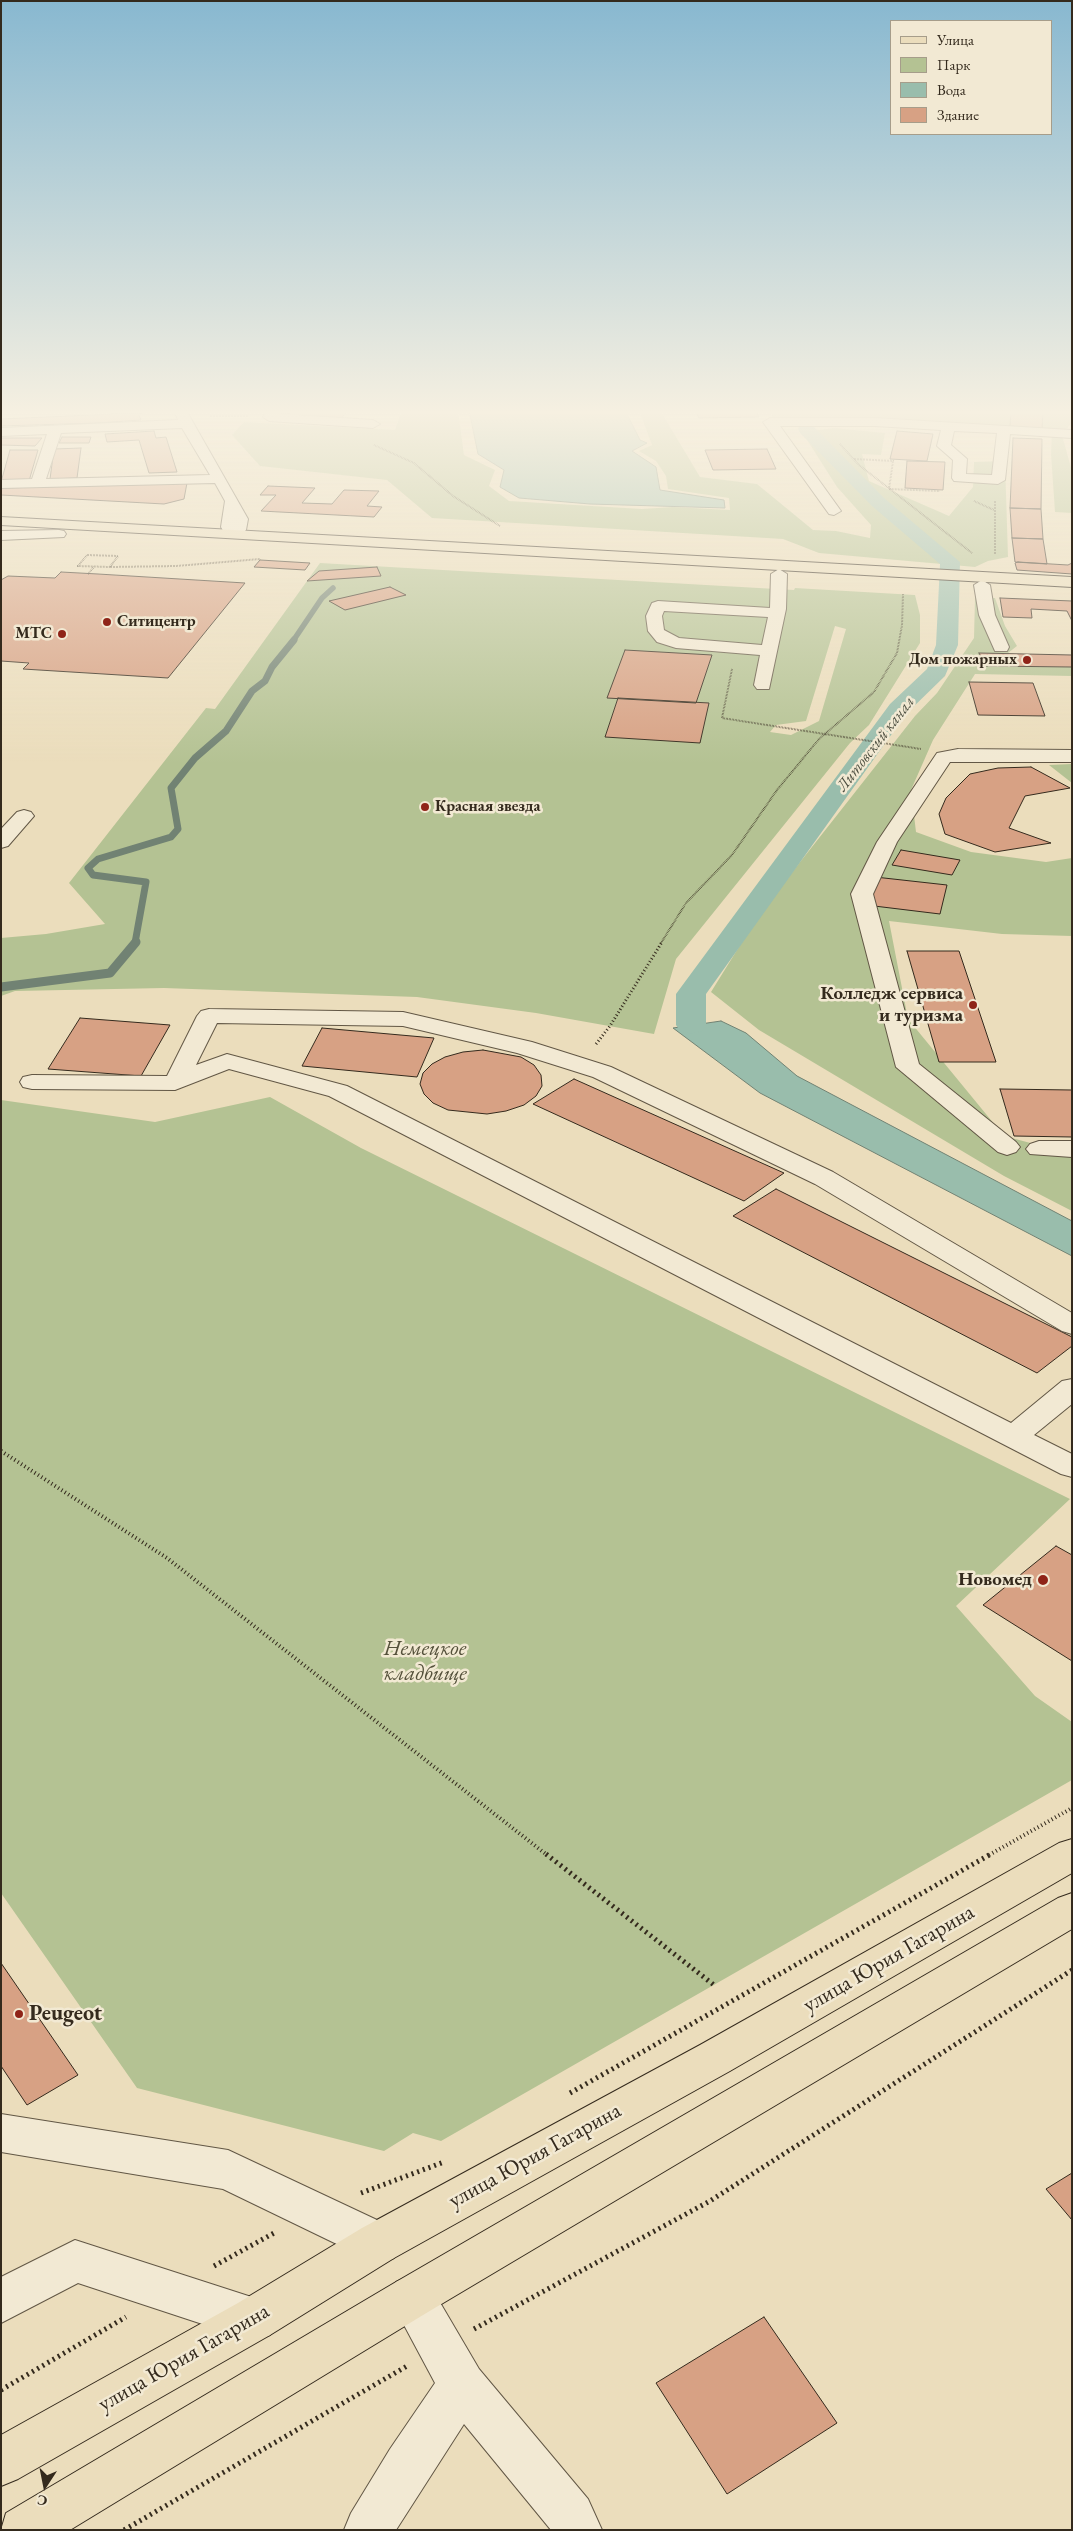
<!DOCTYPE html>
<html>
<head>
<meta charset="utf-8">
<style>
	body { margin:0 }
	#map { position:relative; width:1073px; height:2531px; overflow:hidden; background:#ebddbc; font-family:"EB Garamond",serif }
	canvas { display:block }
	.frame { position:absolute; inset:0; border:2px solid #342a1d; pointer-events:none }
	.legend { position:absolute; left:890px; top:20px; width:162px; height:115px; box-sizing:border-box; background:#f2e9d3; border:1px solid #a69d8a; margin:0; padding:6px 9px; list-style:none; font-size:15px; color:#342a1d }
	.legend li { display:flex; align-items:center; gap:10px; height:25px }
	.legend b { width:25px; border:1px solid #a69d8a }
	.north { position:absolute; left:20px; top:2461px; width:50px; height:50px; -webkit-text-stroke:4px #f2e9d3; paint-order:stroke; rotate:191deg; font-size:14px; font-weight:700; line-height:20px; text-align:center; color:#342a1d }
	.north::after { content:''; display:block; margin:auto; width:18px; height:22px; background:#342a1d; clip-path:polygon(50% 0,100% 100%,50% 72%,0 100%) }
</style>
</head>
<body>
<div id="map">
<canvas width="1073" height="2531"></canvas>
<div class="frame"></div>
<ul class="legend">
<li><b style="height:6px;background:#ebddbc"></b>Улица</li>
<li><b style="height:14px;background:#b4c293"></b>Парк</li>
<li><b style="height:14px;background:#99bdac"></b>Вода</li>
<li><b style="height:14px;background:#d7a184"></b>Здание</li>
</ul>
<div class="north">С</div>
</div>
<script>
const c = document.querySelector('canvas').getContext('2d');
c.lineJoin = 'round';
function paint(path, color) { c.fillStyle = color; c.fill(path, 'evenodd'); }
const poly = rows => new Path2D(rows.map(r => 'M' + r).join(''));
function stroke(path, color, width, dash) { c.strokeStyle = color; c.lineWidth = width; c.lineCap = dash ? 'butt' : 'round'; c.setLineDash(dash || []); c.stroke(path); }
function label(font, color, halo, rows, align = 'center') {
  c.font = font + ' "EB Garamond",serif'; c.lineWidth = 5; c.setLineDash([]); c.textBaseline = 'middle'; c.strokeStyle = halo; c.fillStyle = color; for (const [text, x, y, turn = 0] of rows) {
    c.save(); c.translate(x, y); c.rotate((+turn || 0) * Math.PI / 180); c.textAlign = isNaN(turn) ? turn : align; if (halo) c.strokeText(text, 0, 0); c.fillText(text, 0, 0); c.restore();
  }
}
paint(poly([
	[402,410,458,410,464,455,495,470,489,486,509,501,642,509,673,507,730,510,729,498,668,489,666,476,656,461,639,451,652,445,639,410,660,410,700,477,757,484,813,530,836,531,870,538,871,525,837,487,802,432,835,428,885,433,881,455,862,454,869,481,949,516,973,487,974,462,1005,461,1008,557,988,561,975,567,819,553,783,539,432,518,387,480,260,466,232,435,244,422,395,430],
	[768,410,1072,410,1072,422,1062,435,1072,471,1072,513,1055,512,1051,454,1052,430,774,418],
	[320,563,794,590,795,588,915,595,920,615,920,643,869,725,850,743,676,959,654,1034,536,1013,417,997,164,988,15,991,1,996,1,938,46,934,105,924,69,883,206,708,215,709],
	[835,626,846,629,819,721,791,735,770,732,776,725,806,721],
	[975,598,995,598,1005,626,1017,646,1008,653,979,653,986,666,1072,667,1072,676,975,674,933,740,911,790,916,832,971,852,1046,862,1072,858,1072,936,1002,934,889,921,908,1019,1004,1136,1072,1154,1072,1211,1004,1176,759,1030,711,992,760,913,915,716,937,693,974,638],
	[1072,764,1072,783,1049,765],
	[270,1097,361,1148,1070,1499,956,1606,1035,1696,1072,1722,1072,1780,441,2141,413,2133,384,2151,137,2088,1,1893,1,1100,155,1122]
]), '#b4c293');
const water = poly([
	[469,410,625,410,640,440,647,443,632,451,656,467,660,490,724,500,725,508,590,504,519,498,500,487,504,470,478,454,469,410],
	[721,1021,746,1033,797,1076,1072,1221,1072,1256,760,1093,673,1028,721,1021]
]);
paint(water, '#99bdac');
stroke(water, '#718273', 1);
stroke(poly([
	[293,641,322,598,333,588]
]), '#718273', 5.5);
stroke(poly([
	[135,943,146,882,93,875,88,868,98,859,171,837,178,829,171,788,195,758,226,731,252,691,265,681,272,667,294,640]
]), '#718273', 7);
stroke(poly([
	[1,987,110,973,136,942]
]), '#718273', 9);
paint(poly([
	[806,424,812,425,884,498,960,562,958,645,945,676,906,714,706,994,706,1025,702,1031,691,1034,680,1031,676,1025,676,994,890,704,927,669,936,645,940,564,872,506,800,433,798,429,800,425,806,424]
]), '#99bdac');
const building = poly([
	[129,410,150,410,151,412,130,414,129,410],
	[294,410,348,410,341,419,289,416,294,410],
	[695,410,755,410,759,417,699,418,695,410],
	[1011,410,1043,410,1042,429,1010,426,1011,410],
	[138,413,141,420,98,423,1,426,1,419,138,413],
	[154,431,156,438,166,437,177,472,149,473,139,440,107,442,105,434,154,431],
	[897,431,933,434,927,461,890,459,897,431],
	[62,437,91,437,89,443,59,443,62,437],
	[1,438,42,438,35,446,1,445,1,438],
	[1013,438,1042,439,1041,509,1010,508,1013,438],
	[81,448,77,478,50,479,54,449,81,448],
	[767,449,776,469,713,470,705,450,767,449],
	[10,450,38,450,29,481,1,482,10,450],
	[907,461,945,462,943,490,905,488,907,461],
	[187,483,184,499,164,504,1,495,1,488,187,483],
	[268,486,315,488,302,503,332,504,344,490,379,491,367,506,382,507,374,517,261,511,276,495,260,495,268,486],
	[1010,508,1041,509,1043,539,1012,538,1010,508],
	[1012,538,1043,539,1047,564,1015,562,1012,538],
	[260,560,310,563,305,570,254,567,260,560],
	[1018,562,1068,565,1072,563,1072,574,1017,570,1015,563,1018,562],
	[377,567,381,576,307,581,319,571,377,567],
	[61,572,98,574,245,583,168,678,23,669,29,663,1,661,1,580,8,576,55,578,61,572],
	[390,587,406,595,345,610,329,601,390,587],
	[1000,598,1072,601,1072,621,1067,611,1031,609,1032,618,1003,617,1000,598],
	[625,650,712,655,696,703,607,698,625,650],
	[979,653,1072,655,1072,667,986,666,979,653],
	[969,682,1033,683,1045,716,978,715,969,682],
	[618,698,709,703,700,743,605,737,618,698],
	[1031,767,1070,788,1025,796,1009,828,1051,843,995,852,945,834,939,814,946,798,970,774,998,768,1031,767],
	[901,850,960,860,952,875,892,865,901,850],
	[875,877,947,885,940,914,866,905,875,877],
	[907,951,959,951,996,1062,939,1062,907,951],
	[80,1018,170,1025,141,1076,48,1069,80,1018],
	[322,1028,434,1038,417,1077,302,1066,322,1028],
	[483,1050,521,1057,534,1065,541,1075,542,1086,536,1096,524,1105,506,1111,487,1114,448,1110,433,1103,424,1094,420,1084,423,1073,432,1064,445,1057,463,1052,483,1050],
	[574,1079,784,1173,744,1201,533,1104,574,1079],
	[1000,1089,1072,1090,1072,1137,1014,1136,1000,1089],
	[776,1189,1072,1337,1072,1346,1037,1373,733,1216,776,1189],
	[1056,1546,1072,1555,1072,1661,983,1605,1056,1546],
	[1,1963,78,2075,27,2105,1,2066,1,1963],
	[1072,2173,1072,2220,1046,2189,1072,2173],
	[764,2317,837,2423,727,2494,656,2383,764,2317]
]);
paint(building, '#d7a184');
stroke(building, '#342a1d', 1);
const minor = poly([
	[174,410,186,410,248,519,246,530,237,538,227,538,221,527,225,501,215,483,1,488,1,480,32,479,47,434,1,436,1,428,178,420,174,410],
	[182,428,210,475,46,479,61,433,182,428],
	[267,410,280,410,278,414,373,420,380,424,373,428,269,421,263,417,267,410],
	[770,418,875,418,1071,430,1072,438,1010,434,1005,480,998,484,954,481,952,478,953,460,937,446,941,430,875,426,780,426,841,511,834,515,829,514,763,422,770,418],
	[954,431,997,433,992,475,966,474,967,459,951,445,954,431],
	[59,530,64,531,66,534,64,537,1,540,1,531,59,530],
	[779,569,787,574,786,609,769,689,757,689,754,685,760,655,676,648,657,642,648,631,646,616,652,603,658,601,770,608,771,574,779,569],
	[664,611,768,617,762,645,679,638,664,630,662,616,664,611],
	[982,580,990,585,995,615,1009,647,1007,651,995,651,979,615,974,585,982,580],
	[958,749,1072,750,1072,762,950,762,897,842,873,894,919,1064,1016,1142,1020,1147,1016,1152,1007,1155,998,1152,896,1067,851,894,877,842,937,753,958,749],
	[24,810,31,812,34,816,8,846,1,848,1,829,17,812,24,810],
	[209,1009,403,1012,532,1042,611,1067,833,1172,1072,1313,1072,1334,1062,1331,815,1184,593,1077,517,1053,403,1026,217,1023,196,1065,227,1054,347,1086,1011,1423,1062,1381,1072,1379,1072,1404,1034,1435,1072,1454,1072,1477,1061,1474,329,1096,229,1069,175,1090,32,1089,23,1087,20,1082,23,1077,32,1075,167,1076,197,1016,201,1011,209,1009],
	[1039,1141,1072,1141,1072,1157,1030,1154,1026,1149,1030,1144,1039,1141],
	[1,2114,228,2150,394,2228,400,2243,394,2258,378,2264,223,2189,1,2152,1,2114],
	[75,2240,270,2303,277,2319,270,2335,254,2341,78,2283,1,2323,1,2277,75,2240],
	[412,2275,428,2282,479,2369,588,2499,602,2530,551,2530,464,2424,396,2530,344,2530,351,2513,390,2449,435,2383,389,2297,396,2282,412,2275]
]);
const major = poly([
	[1,517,1072,577,1072,587,1,525,1,517],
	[1072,1839,1072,1873,730,2071,394,2258,270,2335,18,2479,1,2486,1,2435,238,2303,362,2228,700,2045,1059,1843,1072,1839],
	[1072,1893,1072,1929,428,2312,70,2530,1,2530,6,2513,396,2282,1058,1898,1072,1893]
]);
stroke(minor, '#625745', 2);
stroke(major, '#342a1d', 2);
stroke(poly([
	[210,416,249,416],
	[840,444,859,465,972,553],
	[374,445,414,463,453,496,500,526],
	[854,459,893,461,889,489,940,491],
	[974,501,994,510],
	[995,501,995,555],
	[87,555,118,556,110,567,78,566,87,555],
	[110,567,176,566,260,559],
	[88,574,94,567],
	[732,669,722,718,921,749],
	[661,943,686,903,732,855,777,790,819,739,874,692,897,653,902,625,903,594]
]), '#342a1d', 2, [0.5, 1]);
stroke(poly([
	[596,1044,610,1026,662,942]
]), '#342a1d', 3, [1, 2.5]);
stroke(poly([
	[1,1451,167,1558,547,1855],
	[989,1855,1072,1808]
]), '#342a1d', 4, [1, 3]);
stroke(poly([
	[546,1854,714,1985],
	[570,2093,991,1854],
	[361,2193,444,2162],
	[214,2266,274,2233],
	[474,2329,710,2201,1072,1970],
	[1,2390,126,2317],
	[124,2530,407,2366]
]), '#342a1d', 5, [2, 4]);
paint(minor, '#f2e9d3');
paint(major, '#ebddbc');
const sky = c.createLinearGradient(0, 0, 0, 764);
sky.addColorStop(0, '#88b8d0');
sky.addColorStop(0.54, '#f6f0e1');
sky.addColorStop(1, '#f6f0e100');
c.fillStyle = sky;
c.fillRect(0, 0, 1073, 764);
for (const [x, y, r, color] of [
	[107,622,5,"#8f2418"],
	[62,634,5,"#8f2418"],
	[1027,660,5,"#8f2418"],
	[425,807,5,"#8f2418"],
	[973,1005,5,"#8f2418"],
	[1043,1580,6,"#8f2418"],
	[19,2014,5,"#8f2418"]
]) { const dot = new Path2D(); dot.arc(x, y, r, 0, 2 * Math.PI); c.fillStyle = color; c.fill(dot); stroke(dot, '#f2e9d3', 2); }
label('bold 16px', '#342a1d', '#f2e9d3', [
	["Ситицентр",117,622],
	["МТС",52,634,"right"],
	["Дом пожарных",1017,660,"right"],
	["Красная звезда",435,807]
], 'left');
label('italic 16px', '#4d4f41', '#f2e9d3', [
	["Литовский канал",876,744,-52]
]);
label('bold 19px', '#342a1d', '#f2e9d3', [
	["Колледж сервиса",963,994],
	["и туризма",963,1016],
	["Новомед",1032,1580]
], 'right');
label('italic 22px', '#54503a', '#f2e9d3', [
	["Немецкое",425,1649],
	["кладбище",425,1674]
]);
label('22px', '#342a1d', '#f2e9d3', [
	["улица Юрия Гагарина",889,1959,-30],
	["улица Юрия Гагарина",535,2156,-29],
	["улица Юрия Гагарина",184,2358,-30]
]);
label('bold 22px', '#342a1d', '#f2e9d3', [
	["Peugeot",29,2014]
], 'left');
</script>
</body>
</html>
